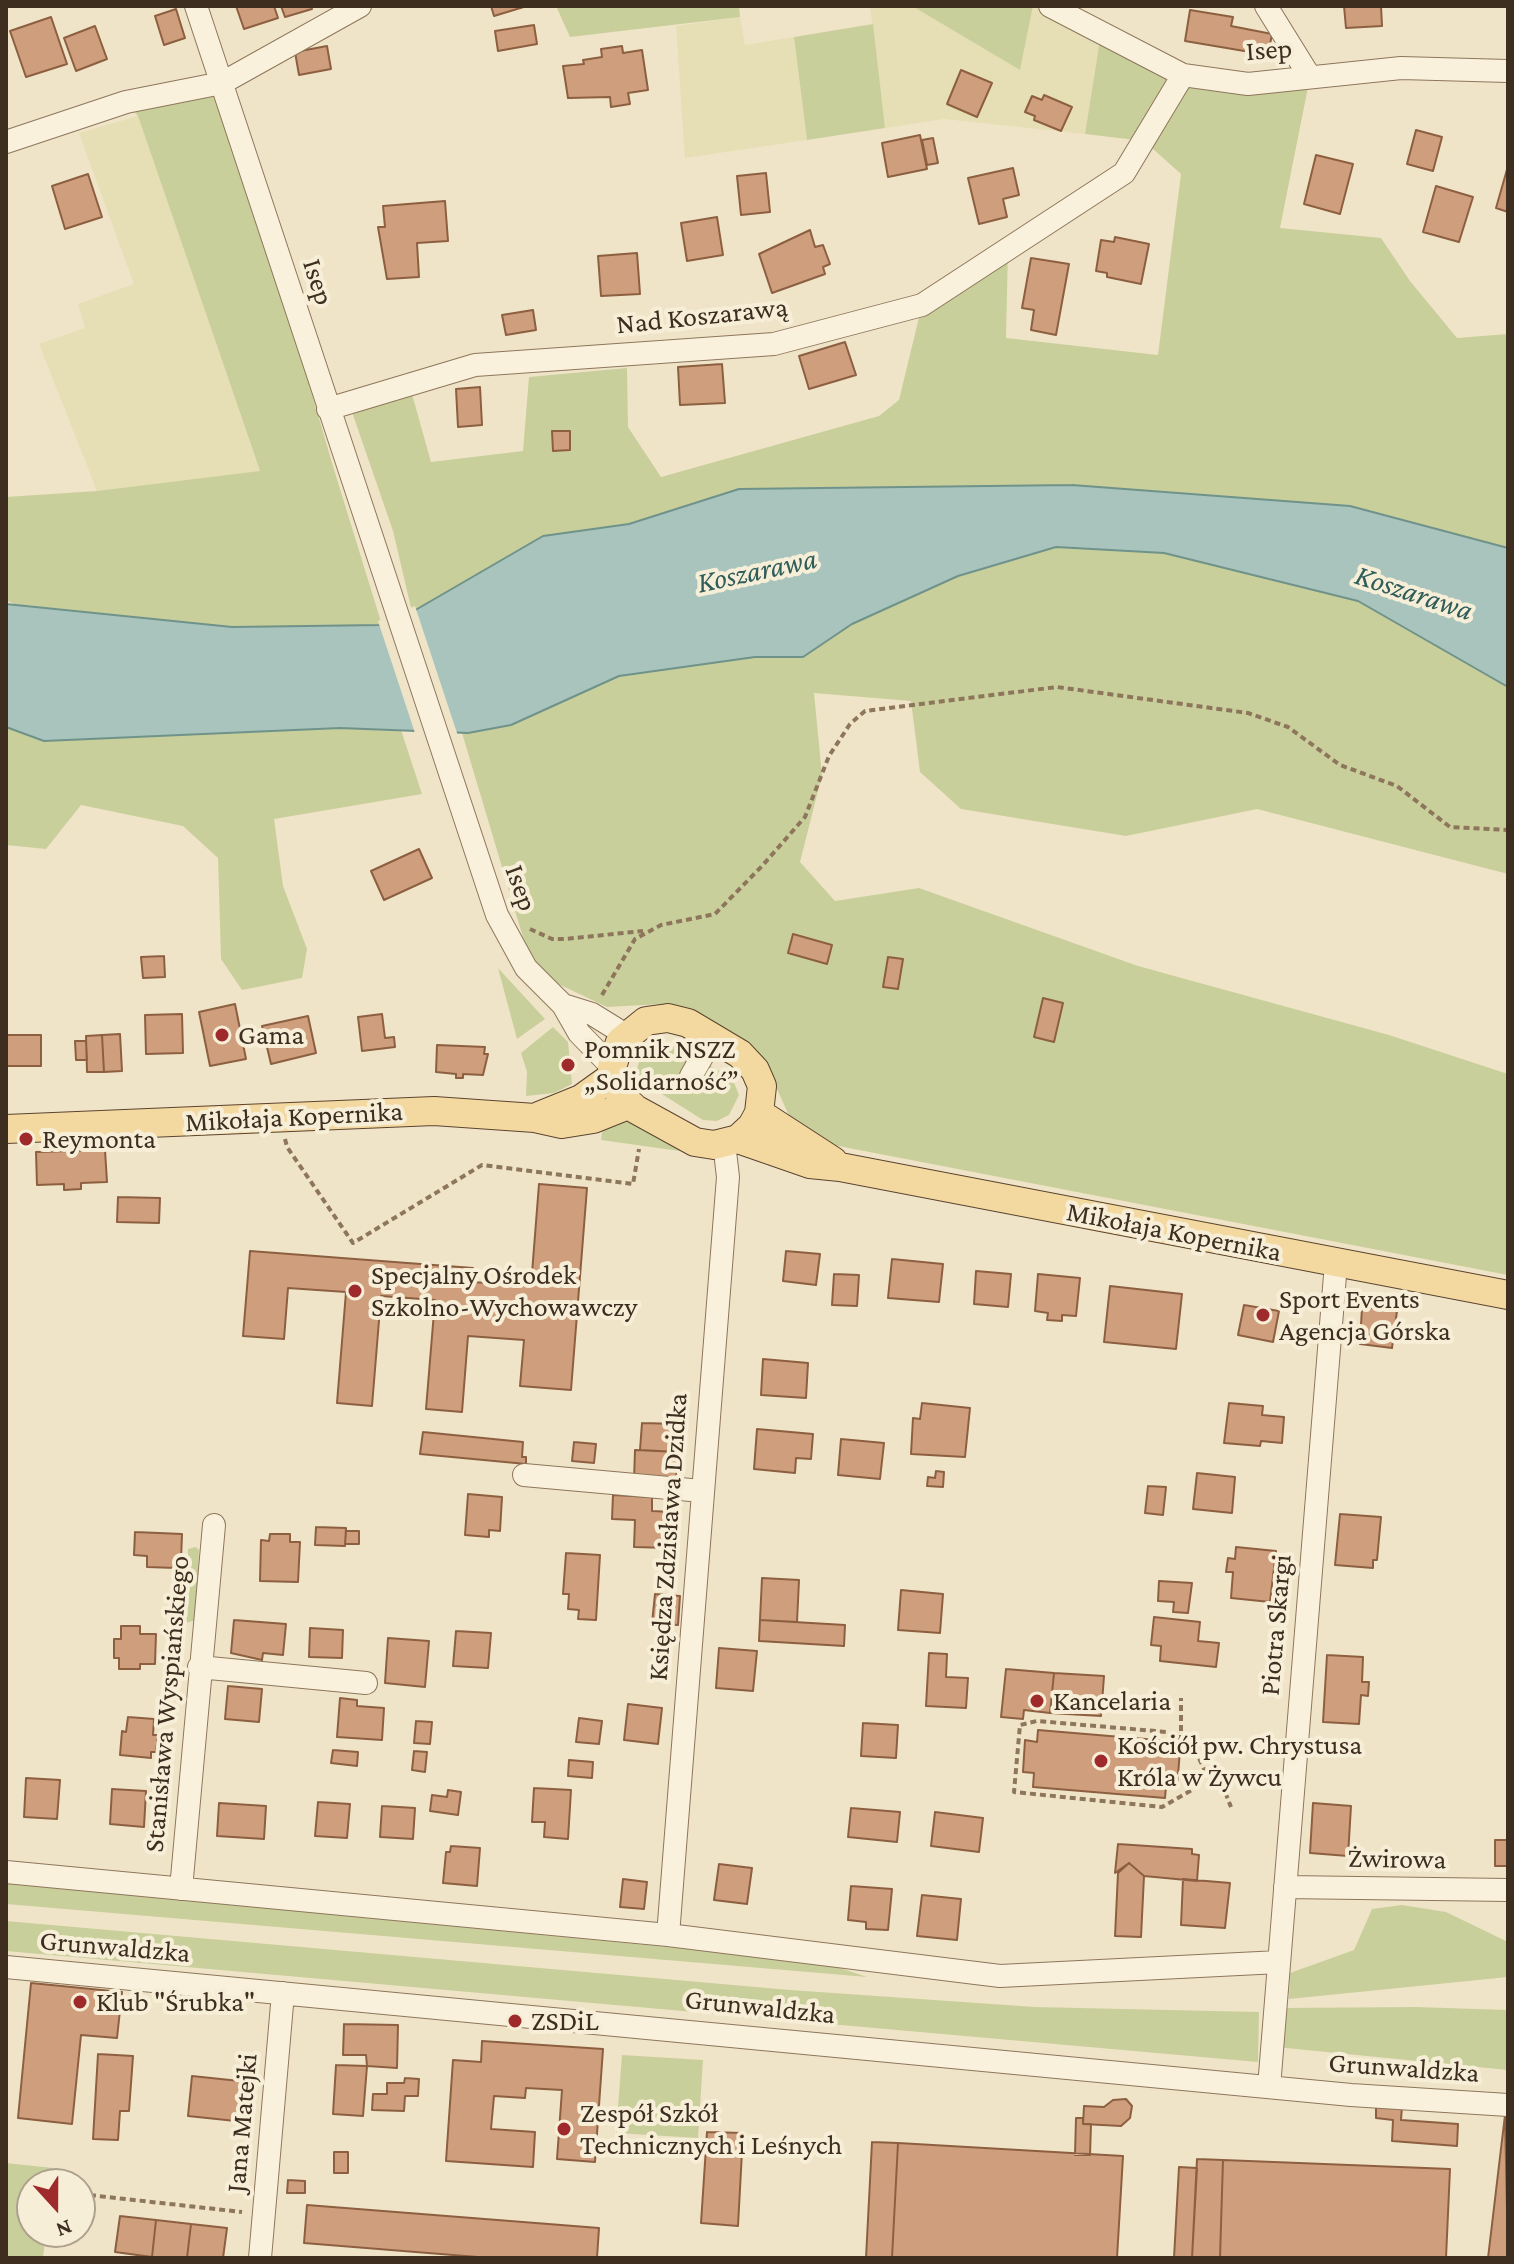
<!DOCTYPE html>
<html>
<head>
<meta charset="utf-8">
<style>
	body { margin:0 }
	#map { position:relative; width:1514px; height:2264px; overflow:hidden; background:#f0e4c8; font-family:"Crimson Pro",serif }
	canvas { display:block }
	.frame { position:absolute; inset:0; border:8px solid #3d2e20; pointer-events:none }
	.north { position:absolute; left:16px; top:2168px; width:80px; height:80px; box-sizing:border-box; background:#f7eed8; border:2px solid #ada18e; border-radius:50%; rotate:159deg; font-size:22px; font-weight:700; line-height:32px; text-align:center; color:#3d2e20 }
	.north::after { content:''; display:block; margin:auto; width:28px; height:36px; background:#9e2a2b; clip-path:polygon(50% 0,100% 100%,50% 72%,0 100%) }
</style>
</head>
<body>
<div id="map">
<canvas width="1514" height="2264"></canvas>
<div class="frame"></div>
<div class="north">N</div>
</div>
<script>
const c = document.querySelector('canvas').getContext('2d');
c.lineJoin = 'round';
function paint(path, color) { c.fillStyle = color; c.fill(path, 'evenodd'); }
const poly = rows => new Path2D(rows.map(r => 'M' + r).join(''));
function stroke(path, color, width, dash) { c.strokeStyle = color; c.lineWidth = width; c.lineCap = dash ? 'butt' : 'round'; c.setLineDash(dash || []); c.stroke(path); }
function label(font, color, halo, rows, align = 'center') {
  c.font = font + ' "Crimson Pro",serif'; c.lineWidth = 8; c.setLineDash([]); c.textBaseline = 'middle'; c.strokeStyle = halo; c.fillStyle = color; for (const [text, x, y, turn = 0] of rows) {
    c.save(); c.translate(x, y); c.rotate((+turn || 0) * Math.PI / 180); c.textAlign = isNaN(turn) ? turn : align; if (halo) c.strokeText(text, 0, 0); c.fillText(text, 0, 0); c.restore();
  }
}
paint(poly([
	[870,6,912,6,1020,70,1033,6,1050,6,1101,33,1085,134,944,119,885,128],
	[740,17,745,45,794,37,807,140,685,158,676,26],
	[138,116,260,472,97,491,39,344,85,328,78,304,134,284,79,133]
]), '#e6deb5');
paint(poly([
	[556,6,739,6,740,17,570,37],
	[912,6,1033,6,1020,70],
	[873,24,885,128,807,140,794,37],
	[1101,33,1183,75,1310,77,1280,228,1381,238,1410,281,1457,338,1508,334,1508,548,1350,506,1072,485,739,489,629,524,543,536,412,612,393,531,352,412,412,394,431,462,523,451,529,377,627,368,628,427,661,477,879,416,899,400,922,305,1008,249,1006,338,1158,355,1181,174,1144,141,1085,134],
	[222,83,332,463,382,625,232,627,14,604,6,600,6,497,97,491,260,471,138,116,126,102],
	[1056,547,1164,553,1358,601,1508,687,1508,874,1257,809,1126,836,961,809,920,772,911,701,814,693,822,775,800,862,835,901,919,888,1138,966,1389,1035,1508,1074,1508,1275,833,1145,790,1118,764,1060,691,1014,663,1004,607,1007,552,981,535,963,525,944,462,733,511,725,619,676,755,657,803,657,852,624,958,576],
	[6,727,44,741,340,728,401,730,422,794,274,819,283,886,307,949,302,978,242,990,221,959,218,858,183,826,81,805,46,849,6,845],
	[498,968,545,1019,517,1039],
	[553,1027,568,1042,572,1084,554,1093,526,1096,527,1072,521,1053],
	[668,1042,732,1078,739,1095,729,1115,717,1121,703,1120,641,1081,637,1069,642,1052,653,1043],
	[624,1120,632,1121,694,1153,601,1140,603,1123],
	[196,1547,199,1550,196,1620,186,1623,188,1549],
	[6,1883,822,1962,867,1977,6,1904],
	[1402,1905,1446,1912,1508,1942,1508,1977,1289,1999,1290,1973,1354,1950,1372,1909],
	[6,1921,790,1990,1035,2007,1259,2012,1258,2062,6,1951],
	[1416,2007,1508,2010,1508,2070,1276,2047,1279,2008],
	[622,2055,703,2060,698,2138,616,2133],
	[6,2163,53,2168,51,2184,32,2184,32,2232,46,2232,43,2258,6,2258]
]), '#c9cf9b');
const water = poly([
	[1072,485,1350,506,1508,548,1508,687,1358,601,1164,553,1056,547,958,576,852,624,803,657,755,657,619,676,511,725,468,733,340,728,44,741,6,727,6,604,232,627,381,625,412,612,543,536,629,524,739,489,1072,485]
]);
paint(water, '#a9c4bc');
stroke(water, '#6f938a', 2);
paint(poly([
	[415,606,458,736,415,733,378,621]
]), '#f0e4c8');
const building = poly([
	[236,6,274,6,278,18,244,29,236,6],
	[281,6,311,6,312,9,285,17,281,6],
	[491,6,527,6,494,16,491,6],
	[1344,6,1381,6,1382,26,1346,28,1344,6],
	[176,9,185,38,164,45,155,16,176,9],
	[1190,10,1233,17,1231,26,1272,34,1268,55,1185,41,1190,10],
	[51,17,67,64,26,77,10,31,51,17],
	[534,25,537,44,498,51,495,31,534,25],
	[95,26,107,59,76,71,64,38,95,26],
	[327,46,331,69,299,75,295,52,327,46],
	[622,46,623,53,642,50,648,90,628,93,630,104,611,107,610,97,568,98,563,66,584,64,583,60,602,57,601,49,622,46],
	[961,70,992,83,977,117,947,104,961,70],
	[1044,95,1072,107,1061,131,1034,120,1035,116,1025,112,1032,96,1042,100,1044,95],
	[1416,130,1442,137,1433,171,1407,164,1416,130],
	[920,135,927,169,888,177,882,143,920,135],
	[933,138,938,163,927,165,922,140,933,138],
	[1316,155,1353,164,1340,214,1304,204,1316,155],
	[1508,166,1508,212,1496,208,1508,166],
	[1013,168,1019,195,1003,199,1007,217,979,224,968,178,1013,168],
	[766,173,770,212,741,215,737,176,766,173],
	[88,174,102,217,65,229,52,186,88,174],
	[1436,186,1473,197,1459,242,1423,232,1436,186],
	[445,201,448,241,417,243,419,277,387,279,378,227,385,227,383,206,445,201],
	[717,217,723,255,687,261,681,223,717,217],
	[810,230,815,247,823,245,830,264,823,267,825,274,772,293,759,254,810,230],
	[1115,237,1149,244,1141,284,1107,277,1107,273,1096,271,1101,240,1114,242,1115,237],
	[637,253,640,294,601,296,598,256,637,253],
	[1031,258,1069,264,1056,335,1031,330,1034,310,1022,308,1031,258],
	[533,310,536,330,506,335,502,315,533,310],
	[845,342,856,375,809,389,799,356,845,342],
	[722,364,725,403,680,405,678,367,722,364],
	[480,387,482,425,458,427,456,389,480,387],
	[552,431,570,431,570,450,553,451,552,431],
	[419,849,432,878,384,900,371,871,419,849],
	[793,934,832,945,827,964,788,953,793,934],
	[164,956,165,977,143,978,141,957,164,956],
	[888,957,903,959,898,989,883,987,888,957],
	[1043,998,1063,1003,1054,1042,1034,1037,1043,998],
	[235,1004,246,1059,210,1066,199,1012,235,1004],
	[182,1014,183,1053,146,1054,145,1015,182,1014],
	[382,1014,385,1038,394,1037,395,1047,362,1051,358,1017,382,1014],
	[308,1016,316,1053,271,1064,262,1026,308,1016],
	[120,1034,122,1071,104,1072,102,1035,120,1034],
	[6,1035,41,1035,41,1066,6,1066,6,1035],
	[102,1035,104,1072,87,1072,86,1036,102,1035],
	[75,1041,86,1041,87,1060,76,1060,75,1041],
	[437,1045,485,1047,484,1054,488,1054,483,1075,463,1074,463,1078,456,1078,456,1074,436,1072,437,1045],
	[105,1150,107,1182,81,1183,81,1189,64,1190,64,1184,37,1185,36,1152,105,1150],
	[539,1184,587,1188,571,1390,520,1386,524,1340,468,1336,462,1412,426,1409,435,1300,381,1296,372,1406,337,1403,346,1292,288,1288,284,1339,243,1336,250,1251,473,1268,472,1282,531,1286,539,1184],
	[118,1197,160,1198,159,1223,117,1222,118,1197],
	[786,1251,820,1254,816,1285,783,1281,786,1251],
	[892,1259,943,1264,939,1302,888,1298,892,1259],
	[976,1271,1011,1274,1008,1307,974,1304,976,1271],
	[834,1274,859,1275,857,1306,832,1305,834,1274],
	[1038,1274,1080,1278,1076,1316,1062,1315,1062,1321,1047,1320,1048,1313,1035,1311,1038,1274],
	[1110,1286,1182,1294,1176,1349,1104,1342,1110,1286],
	[1244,1305,1279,1311,1273,1342,1238,1335,1244,1305],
	[1362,1307,1397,1311,1392,1348,1360,1344,1362,1307],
	[763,1359,808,1363,806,1398,761,1395,763,1359],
	[922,1403,970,1408,965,1457,911,1454,913,1418,920,1419,922,1403],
	[1229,1403,1263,1406,1262,1415,1284,1417,1282,1443,1261,1441,1260,1446,1224,1443,1229,1403],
	[642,1423,679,1424,678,1452,640,1450,642,1423],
	[757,1429,813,1434,811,1459,796,1458,795,1473,754,1469,757,1429],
	[423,1432,523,1442,522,1457,526,1457,526,1464,420,1454,423,1432],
	[841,1439,884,1443,880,1479,838,1475,841,1439],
	[574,1442,596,1444,594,1463,572,1461,574,1442],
	[635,1450,678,1452,676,1481,634,1480,635,1450],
	[936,1471,944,1472,943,1487,927,1486,928,1477,935,1478,936,1471],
	[1197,1473,1235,1477,1232,1513,1193,1509,1197,1473],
	[1148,1486,1166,1487,1163,1515,1145,1513,1148,1486],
	[468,1494,502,1497,500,1531,489,1530,489,1537,465,1535,468,1494],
	[613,1495,652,1497,652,1511,672,1512,669,1548,634,1547,635,1520,612,1519,613,1495],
	[1340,1514,1381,1517,1377,1560,1373,1560,1373,1568,1335,1565,1340,1514],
	[316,1527,346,1528,345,1546,315,1545,316,1527],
	[346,1531,359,1531,359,1544,345,1544,346,1531],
	[135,1532,182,1534,181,1560,176,1560,176,1568,147,1567,147,1556,134,1555,135,1532],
	[270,1534,290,1534,290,1542,300,1542,298,1582,260,1581,261,1540,269,1541,270,1534],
	[1236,1547,1276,1551,1270,1602,1231,1598,1233,1572,1226,1572,1228,1558,1235,1559,1236,1547],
	[566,1553,600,1555,596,1620,578,1619,579,1610,568,1609,569,1594,563,1594,566,1553],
	[762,1578,799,1580,797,1622,760,1620,762,1578],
	[1159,1581,1192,1583,1188,1613,1173,1612,1174,1602,1158,1601,1159,1581],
	[901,1590,943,1594,940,1633,898,1630,901,1590],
	[655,1594,680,1596,678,1625,652,1623,655,1594],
	[1154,1617,1200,1622,1198,1641,1219,1643,1216,1667,1160,1661,1161,1646,1151,1645,1154,1617],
	[234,1620,286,1624,283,1655,263,1653,262,1660,231,1653,234,1620],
	[760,1620,845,1625,844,1646,759,1641,760,1620],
	[121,1626,140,1626,140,1634,156,1634,155,1664,140,1664,140,1669,119,1669,119,1658,114,1658,114,1639,121,1639,121,1626],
	[310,1628,343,1630,342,1658,309,1657,310,1628],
	[456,1631,491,1633,488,1668,453,1666,456,1631],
	[388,1638,429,1641,425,1687,385,1683,388,1638],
	[719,1648,757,1651,753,1691,716,1688,719,1648],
	[929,1653,947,1654,946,1677,968,1678,966,1708,926,1706,929,1653],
	[1327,1655,1363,1657,1362,1682,1369,1682,1368,1696,1361,1695,1359,1724,1323,1722,1327,1655],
	[1006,1669,1054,1673,1050,1713,1024,1710,1023,1719,1001,1717,1006,1669],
	[1054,1673,1104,1676,1101,1716,1050,1713,1054,1673],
	[228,1686,262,1689,259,1722,225,1719,228,1686],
	[340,1698,357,1700,357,1706,384,1708,382,1740,337,1737,340,1698],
	[628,1704,662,1708,658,1744,624,1740,628,1704],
	[128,1717,154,1719,153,1735,158,1735,156,1752,151,1752,151,1758,120,1755,122,1731,126,1732,128,1717],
	[579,1718,602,1721,599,1744,576,1742,579,1718],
	[416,1721,432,1722,430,1744,414,1743,416,1721],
	[863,1723,898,1725,896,1758,861,1756,863,1723],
	[1038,1730,1169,1741,1168,1749,1180,1750,1177,1788,1166,1787,1165,1798,1033,1787,1034,1773,1023,1772,1025,1740,1037,1742,1038,1730],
	[333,1750,358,1752,357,1766,331,1763,333,1750],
	[414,1751,427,1752,425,1772,412,1770,414,1751],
	[569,1760,593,1762,592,1778,568,1776,569,1760],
	[26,1778,60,1780,57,1819,24,1817,26,1778],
	[534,1788,571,1790,568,1839,544,1837,545,1822,532,1822,534,1788],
	[112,1789,146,1791,144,1827,110,1824,112,1789],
	[448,1790,461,1792,458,1815,430,1811,432,1795,447,1797,448,1790],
	[318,1802,350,1804,347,1838,315,1836,318,1802],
	[219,1803,266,1806,264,1839,217,1836,219,1803],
	[1313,1803,1351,1806,1348,1856,1310,1853,1313,1803],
	[382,1806,415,1808,413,1839,380,1837,382,1806],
	[851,1808,900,1812,897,1842,848,1837,851,1808],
	[935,1812,983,1818,979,1852,931,1846,935,1812],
	[1495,1840,1508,1840,1508,1866,1495,1866,1495,1840],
	[1118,1844,1192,1849,1192,1854,1199,1855,1197,1881,1144,1876,1129,1863,1115,1873,1118,1844],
	[451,1846,480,1848,477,1886,443,1883,446,1852,450,1852,451,1846],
	[1129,1863,1144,1876,1141,1937,1115,1936,1118,1873,1129,1863],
	[719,1864,752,1868,747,1904,714,1900,719,1864],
	[623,1879,647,1882,644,1909,620,1907,623,1879],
	[1183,1879,1230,1883,1225,1928,1181,1925,1183,1879],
	[851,1886,892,1889,888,1930,866,1929,866,1922,848,1920,851,1886],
	[922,1895,961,1899,957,1940,917,1936,922,1895],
	[31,1983,122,1992,117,2038,81,2035,72,2124,18,2118,31,1983],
	[344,2024,398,2025,397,2068,367,2066,366,2055,343,2055,344,2024],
	[482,2041,603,2049,595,2162,557,2159,562,2090,526,2088,525,2098,494,2096,491,2129,535,2132,533,2167,446,2161,453,2060,481,2062,482,2041],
	[98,2054,133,2056,129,2111,120,2111,118,2140,93,2139,98,2054],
	[336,2065,367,2066,363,2116,333,2114,336,2065],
	[192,2076,249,2082,245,2122,188,2116,192,2076],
	[405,2078,419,2079,418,2096,405,2096,404,2111,372,2110,373,2094,387,2094,387,2083,404,2083,405,2078],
	[1126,2099,1132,2106,1130,2118,1121,2126,1083,2124,1084,2106,1104,2107,1113,2100,1126,2099],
	[1376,2104,1402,2106,1401,2120,1458,2124,1457,2146,1392,2141,1393,2120,1376,2118,1376,2104],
	[1505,2115,1508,2258,1488,2258,1505,2115],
	[1076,2118,1083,2118,1083,2124,1091,2124,1090,2155,1075,2155,1076,2118],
	[707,2132,743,2133,738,2226,701,2223,707,2132],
	[872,2142,898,2143,892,2258,866,2258,872,2142],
	[898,2143,1123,2156,1117,2258,892,2258,898,2143],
	[334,2152,348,2152,348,2173,334,2173,334,2152],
	[1197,2159,1223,2160,1220,2258,1192,2258,1197,2159],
	[1223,2160,1450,2169,1446,2258,1220,2258,1223,2160],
	[1179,2167,1197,2168,1192,2258,1174,2258,1179,2167],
	[288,2180,305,2181,305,2193,287,2193,288,2180],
	[307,2205,599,2228,597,2258,490,2258,304,2243,307,2205],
	[120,2216,156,2220,152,2257,115,2252,120,2216],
	[156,2220,191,2224,187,2258,152,2257,156,2220],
	[191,2224,227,2228,223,2258,187,2258,191,2224]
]);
paint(building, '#cf9f7d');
stroke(building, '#8d5f41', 2);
const minor = poly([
	[196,6,497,915,526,968,563,1005,579,1033,612,1067],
	[1050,6,1183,75,1248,84,1401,68,1508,71],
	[1266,6,1310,77],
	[6,142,126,102,222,83,360,6],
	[328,409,475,365,774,344,922,305,1124,173,1183,75],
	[563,1005,592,1014,626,1035],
	[691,1076,713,1038],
	[524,1475,702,1491],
	[199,1667,366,1683],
	[6,1872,668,1935,1000,1976,1279,1962],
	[1285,1887,1508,1890],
	[181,1889,214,1525],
	[668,1935,728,1177,724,1143],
	[6,1967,1351,2095,1508,2105],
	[1269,2087,1336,1263],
	[260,2258,283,1993]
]);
const major = poly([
	[668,1018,688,1023,740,1054,755,1070,762,1086,759,1113,752,1126,738,1139,714,1145,695,1142,635,1109,619,1093,612,1067,620,1042,646,1021,668,1018],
	[759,1113,833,1161],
	[539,1116,581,1099,613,1076],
	[6,1129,434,1111,535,1118,562,1124,593,1119,628,1105],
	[738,1139,810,1164,840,1167,1508,1295]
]);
stroke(minor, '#8d765c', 24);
stroke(major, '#5b4430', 30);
stroke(poly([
	[530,929,552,939,565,939,643,931],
	[602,995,635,939,661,925,715,914,762,866,805,817,829,756,850,724,865,711,1057,687,1248,713,1288,727,1340,765,1397,786,1450,827,1508,830],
	[285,1139,287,1147,353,1243,482,1165,633,1184,639,1149],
	[1181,1741,1181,1698],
	[1206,1773,1195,1750,1167,1732,1037,1721,1020,1725,1014,1792,1162,1807,1192,1790,1206,1773,1271,1778],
	[1218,1774,1231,1807],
	[80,2194,242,2212]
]), '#8d765c', 4, [6, 4]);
stroke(minor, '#faf1dc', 22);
stroke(major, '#f3d9a0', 28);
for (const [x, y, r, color] of [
	[222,1035,8,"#9e2a2b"],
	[568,1065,8,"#9e2a2b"],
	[26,1139,8,"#9e2a2b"],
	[355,1291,8,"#9e2a2b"],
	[1263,1315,8,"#9e2a2b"],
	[1037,1701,8,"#9e2a2b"],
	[1101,1761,8,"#9e2a2b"],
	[80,2002,8,"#9e2a2b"],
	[515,2021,8,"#9e2a2b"],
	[564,2129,8,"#9e2a2b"]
]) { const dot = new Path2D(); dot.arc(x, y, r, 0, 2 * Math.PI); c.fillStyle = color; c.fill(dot); stroke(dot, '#f7eed8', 3); }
label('28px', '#3d2e20', '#f7eed8', [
	["Isep",1269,50,-4],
	["Isep",318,282,72],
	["Nad Koszarawą",702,316,-6],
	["Isep",521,888,70],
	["Mikołaja Kopernika",294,1117,-3],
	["Mikołaja Kopernika",1174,1232,11],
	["Księdza Zdzisława Dzidka",668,1537,-86],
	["Piotra Skargi",1276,1625,-85],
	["Stanisława Wyspiańskiego",167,1704,-85],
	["Żwirowa",1397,1859,1],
	["Grunwaldzka",115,1947,5],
	["Grunwaldzka",760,2007,6],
	["Grunwaldzka",1404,2068,4],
	["Jana Matejki",242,2123,-85]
]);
label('28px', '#3d2e20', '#f7eed8', [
	["Gama",238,1035],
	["Pomnik NSZZ",584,1049],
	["„Solidarność”",584,1081],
	["Reymonta",42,1139],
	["Specjalny Ośrodek",371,1275],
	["Szkolno-Wychowawczy",371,1307],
	["Sport Events",1279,1299],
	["Agencja Górska",1279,1331],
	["Kancelaria",1053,1701],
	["Kościół pw. Chrystusa",1117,1745],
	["Króla w Żywcu",1117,1777],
	["Klub \"Śrubka\"",96,2002],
	["ZSDiL",531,2021],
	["Zespół Szkół",580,2113],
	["Technicznych i Leśnych",580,2145]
], 'left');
label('italic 30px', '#2f5d5a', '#f7eed8', [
	["Koszarawa",757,571,-12],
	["Koszarawa",1414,593,18]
]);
</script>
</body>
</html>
